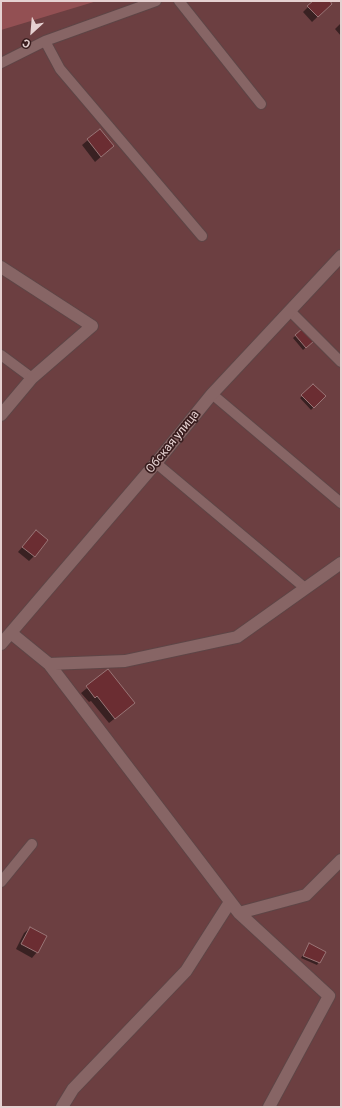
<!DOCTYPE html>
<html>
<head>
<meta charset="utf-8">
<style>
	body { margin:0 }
	#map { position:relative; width:342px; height:1108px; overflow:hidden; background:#432627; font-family:Roboto,sans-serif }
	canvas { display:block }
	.frame { position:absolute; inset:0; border:2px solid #e5d1d1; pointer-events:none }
	.north { position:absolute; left:12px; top:12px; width:40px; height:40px; -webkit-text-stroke:3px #381c1d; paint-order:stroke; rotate:206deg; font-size:11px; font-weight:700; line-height:16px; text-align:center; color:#e5d1d1 }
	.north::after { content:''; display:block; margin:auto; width:14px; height:18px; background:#e5d1d1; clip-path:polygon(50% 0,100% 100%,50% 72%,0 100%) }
</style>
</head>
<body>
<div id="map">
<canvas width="342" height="1108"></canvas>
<div class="frame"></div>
<div class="north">С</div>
</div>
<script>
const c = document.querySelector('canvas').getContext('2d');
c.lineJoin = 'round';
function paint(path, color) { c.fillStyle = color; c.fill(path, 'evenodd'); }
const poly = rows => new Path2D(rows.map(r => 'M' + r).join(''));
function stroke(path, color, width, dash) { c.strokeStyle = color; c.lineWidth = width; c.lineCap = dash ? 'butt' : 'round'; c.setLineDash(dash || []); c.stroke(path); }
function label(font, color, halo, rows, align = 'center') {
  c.font = font + ' Roboto,sans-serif'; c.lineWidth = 3.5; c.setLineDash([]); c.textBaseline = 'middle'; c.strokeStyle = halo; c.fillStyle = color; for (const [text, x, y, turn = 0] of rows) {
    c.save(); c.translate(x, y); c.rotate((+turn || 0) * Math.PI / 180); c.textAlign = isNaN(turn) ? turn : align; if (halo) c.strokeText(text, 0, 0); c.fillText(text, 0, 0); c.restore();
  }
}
paint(poly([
	[1,1,341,1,341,1107,1,1107]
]), '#6c3f41');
paint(poly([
	[1,1,97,1,1,30]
]), '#935053');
paint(poly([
	[311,1,328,1,331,4,312,22,303,12,312,3],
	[341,23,341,36,335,29],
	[100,130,113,146,95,162,82,145],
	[303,329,313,341,303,350,293,338],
	[313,385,324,396,311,410,300,398],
	[36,531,34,556,29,561,18,552],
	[108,671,128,708,109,723,91,701,89,702,81,693],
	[30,928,37,952,32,958,16,949,24,933],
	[309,945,325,952,317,965,301,958]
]), '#0007');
const building = poly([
	[313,1,330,1,332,4,318,17,307,6,313,1],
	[100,129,114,146,101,157,87,139,100,129],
	[303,328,314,341,306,348,295,335,303,328],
	[313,384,326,396,314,408,301,395,313,384],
	[36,530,48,540,35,557,22,547,36,530],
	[108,669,135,703,115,719,97,696,95,698,86,686,108,669],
	[30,927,47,936,38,953,21,944,30,927],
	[309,943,326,952,320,963,303,956,309,943]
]);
paint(building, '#6b2d32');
stroke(building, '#997576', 1);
const service = poly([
	[179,1,261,104],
	[45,41,156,1],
	[1,63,45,41,60,69,202,236],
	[290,311,341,362],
	[1,355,32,378],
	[212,394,341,503],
	[156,463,305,588],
	[1,882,32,844]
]);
const minor = poly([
	[1,267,92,326,32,378,1,415],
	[11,633,49,664,239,913,329,996,269,1107],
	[1,644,156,463,212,394,341,256],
	[49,664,125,661,237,637,341,563],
	[239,913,306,895,341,860],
	[62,1107,73,1089,186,971,230,902]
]);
stroke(service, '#5e4546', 12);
stroke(minor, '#5e4546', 14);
stroke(service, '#876565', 10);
stroke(minor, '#876565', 12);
label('12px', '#e5d1d1', '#381c1d', [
	["Обская улица",173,442,-51]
]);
</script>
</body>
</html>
